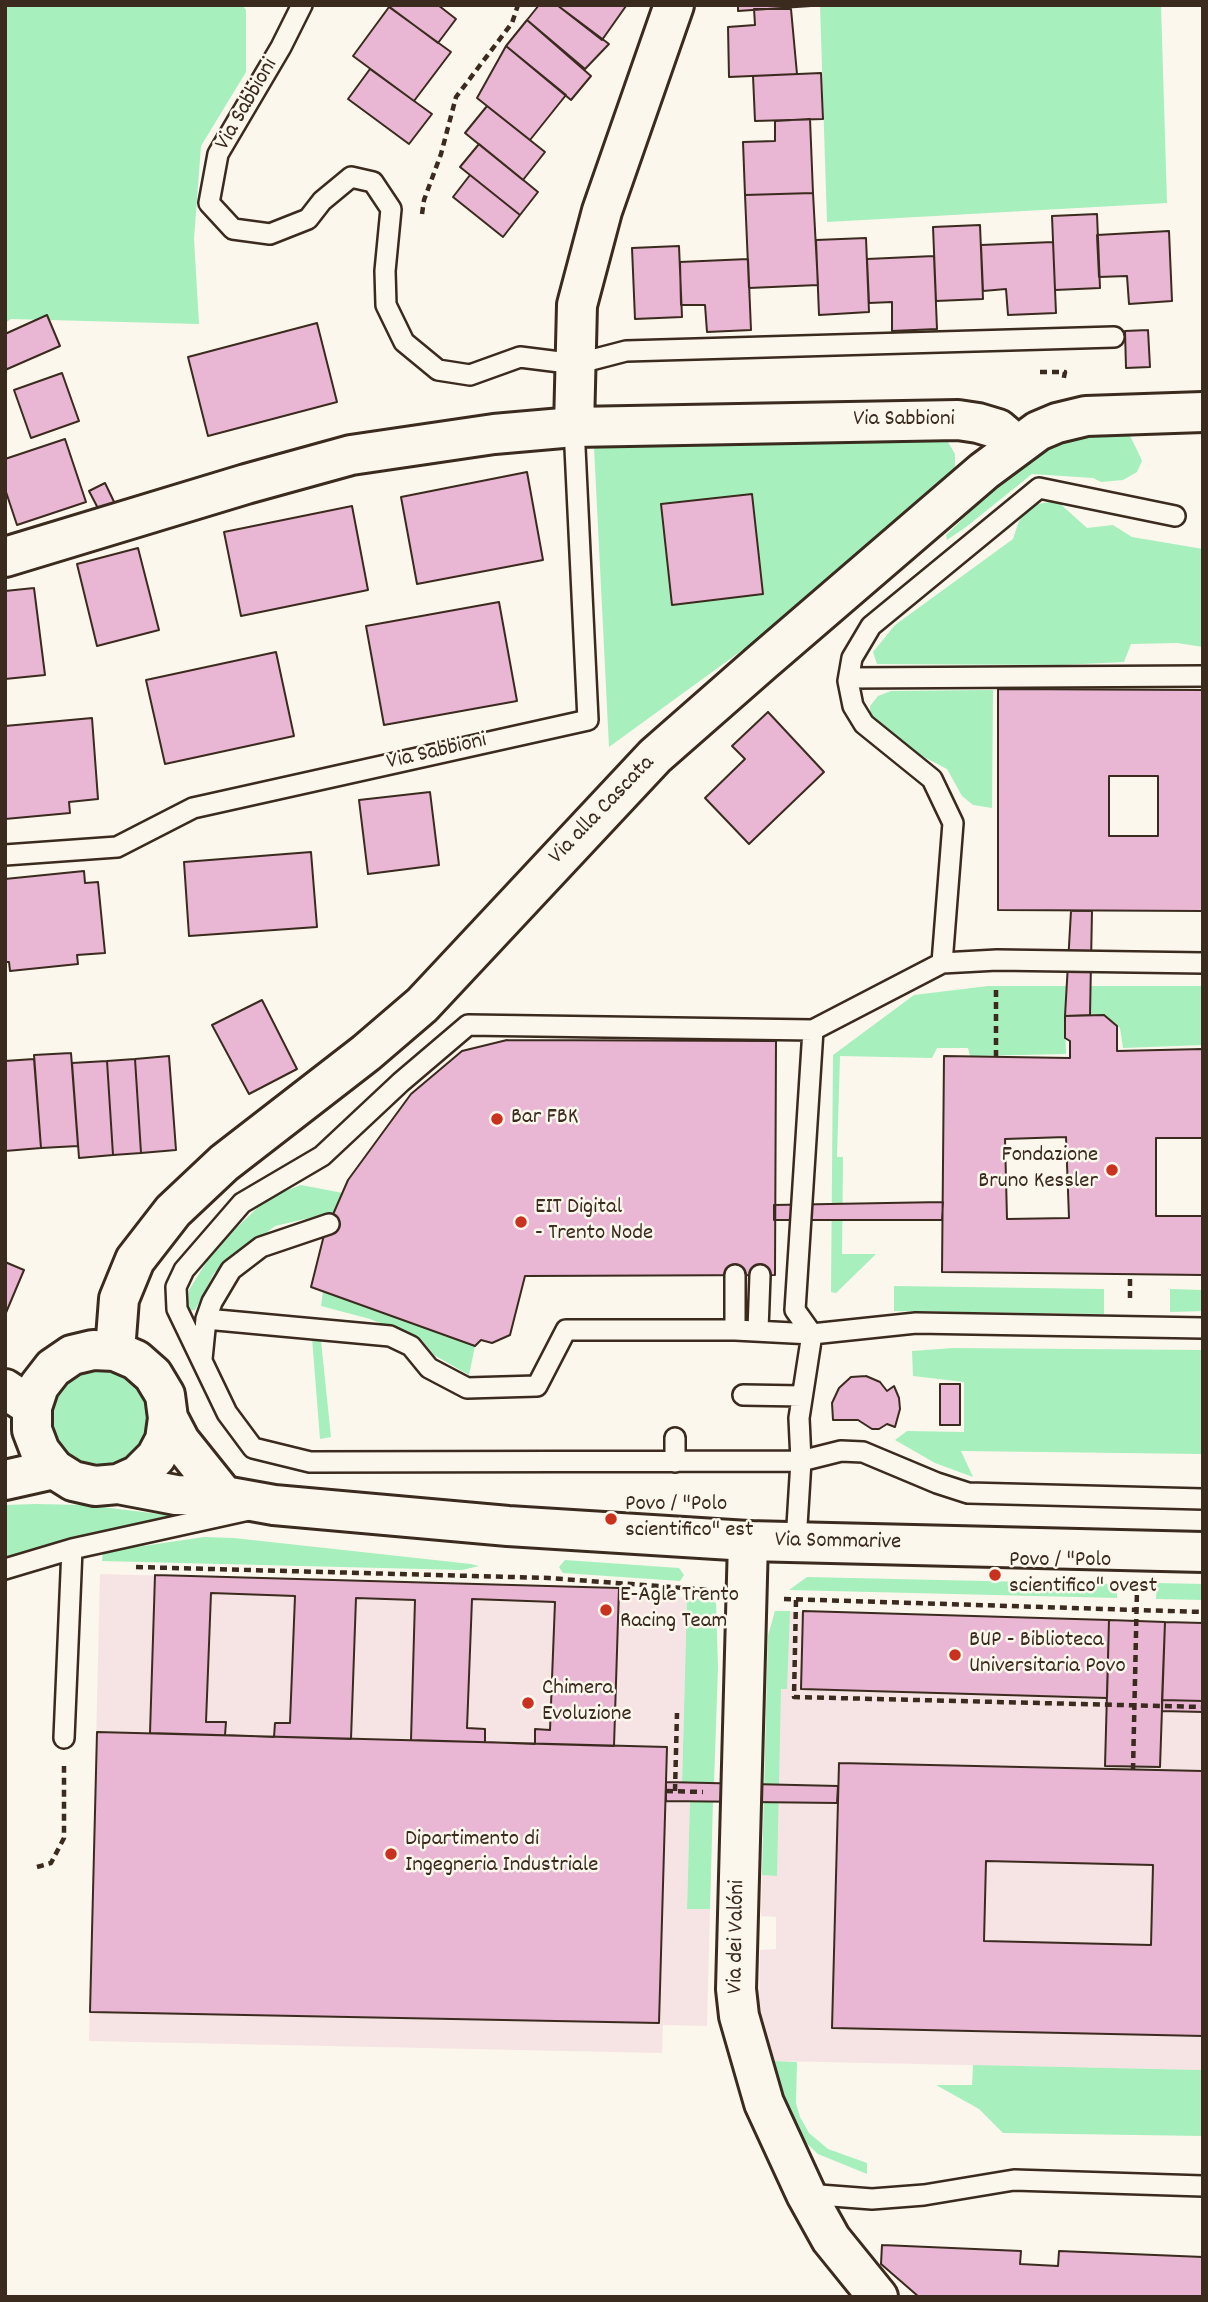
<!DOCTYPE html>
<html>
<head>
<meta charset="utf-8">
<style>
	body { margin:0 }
	#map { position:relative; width:1208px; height:2302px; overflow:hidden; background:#fbf7ec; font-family:Dekko,sans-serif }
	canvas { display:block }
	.frame { position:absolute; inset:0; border:7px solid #3b2a1e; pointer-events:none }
</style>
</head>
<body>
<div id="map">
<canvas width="1208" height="2302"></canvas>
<div class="frame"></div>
</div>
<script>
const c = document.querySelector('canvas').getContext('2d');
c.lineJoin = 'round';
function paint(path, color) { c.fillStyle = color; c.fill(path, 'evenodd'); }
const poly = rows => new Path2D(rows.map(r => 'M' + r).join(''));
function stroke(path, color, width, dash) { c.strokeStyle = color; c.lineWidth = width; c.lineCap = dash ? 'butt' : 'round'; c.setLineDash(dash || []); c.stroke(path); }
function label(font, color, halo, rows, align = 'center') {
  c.font = font + ' Dekko,sans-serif'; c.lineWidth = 5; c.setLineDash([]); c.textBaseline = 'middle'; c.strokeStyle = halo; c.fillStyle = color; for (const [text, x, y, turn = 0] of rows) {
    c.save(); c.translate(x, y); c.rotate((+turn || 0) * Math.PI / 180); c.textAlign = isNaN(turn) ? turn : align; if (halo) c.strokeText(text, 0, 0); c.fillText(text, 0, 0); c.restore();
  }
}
paint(poly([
	[100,1574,619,1588,687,1598,682,1782,690,1799,687,1908,710,1909,707,2026,663,2025,662,2053,89,2041],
	[775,1611,1203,1623,1203,2070,773,2061,759,2011,760,1950,776,1949,776,1917,761,1916,768,1636]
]), '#f6e4e4');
paint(poly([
	[5,5,242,5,246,10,246,72,201,146,194,239,199,324,11,319,5,323],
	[820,5,1161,5,1167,203,827,222],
	[1117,431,1130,436,1138,452,1142,461,1137,472,1123,480,1101,482,1093,478,1032,474,966,527,947,540,946,535,1036,449,1085,432],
	[921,436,937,436,948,442,955,454,955,470,951,481,785,619,609,747,594,447],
	[1057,501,1087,528,1113,525,1132,537,1203,549,1203,647,1177,643,1131,644,1124,662,1061,665,877,664,873,652,895,625,1013,539,1019,521,1031,505],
	[993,690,992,808,973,805,962,796,947,769,899,744,870,719,870,706,878,696,891,691],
	[988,986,1203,986,1203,1045,1123,1048,1120,1028,1106,1017,1099,1020,1065,1016,1066,1054,970,1056,968,1048,937,1048,932,1058,840,1056,837,1157,843,1157,842,1254,876,1254,836,1293,831,1292,833,1055,914,995],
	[301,1185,343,1193,335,1212,275,1226,214,1273,195,1310,187,1311,189,1290,215,1248,269,1197],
	[894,1286,1104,1289,1104,1314,894,1311],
	[1170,1289,1203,1290,1203,1311,1170,1312],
	[323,1291,475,1346,469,1375,434,1355,421,1339,370,1319,321,1306],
	[312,1338,321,1341,331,1437,320,1439],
	[953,1348,1203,1350,1203,1454,961,1451,973,1477,935,1463,895,1440,907,1431,964,1432,964,1382,913,1376,912,1351],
	'52 1419a49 49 0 1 1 98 0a49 49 0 1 1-98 0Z',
	[36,1504,85,1505,176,1516,67,1538,5,1560,5,1505],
	[204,1537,234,1538,471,1564,479,1566,462,1570,102,1561,103,1552],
	[565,1560,679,1568,684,1575,680,1581,563,1573,559,1567],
	[807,1577,1117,1584,1117,1598,789,1590],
	[1157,1583,1203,1584,1203,1600,1156,1599],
	[687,1598,710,1600,716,1603,718,1667,714,1784,682,1783],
	[775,1611,790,1611,787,1689,781,1689,777,1876,762,1875,768,1636],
	[690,1799,713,1800,710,1909,687,1909],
	[773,2061,797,2062,796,2103,800,2117,809,2133,828,2149,867,2163,867,2174,818,2154,803,2140,793,2125],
	[973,2065,1203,2070,1203,2136,1003,2133,979,2109,936,2085,972,2085]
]), '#a7efbd');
const building = poly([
	[387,5,438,5,456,19,438,43,387,5],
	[539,5,557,5,609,44,585,69,527,20,539,5],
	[557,5,624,5,626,6,602,40,557,5],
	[738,5,811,5,811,6,738,11,738,5],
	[389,7,451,52,414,101,353,56,389,7],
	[754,9,791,9,797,74,729,77,728,27,755,25,754,9],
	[527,20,591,76,571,100,506,46,527,20],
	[506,46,566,95,530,140,477,98,506,46],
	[370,69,432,114,409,144,348,99,370,69],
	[821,73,823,119,755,121,753,76,821,73],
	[487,106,545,152,523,180,465,133,487,106],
	[810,119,813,193,745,195,743,142,775,141,775,121,810,119],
	[479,144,538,192,520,215,460,167,479,144],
	[470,175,520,215,503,237,453,197,470,175],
	[813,193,818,285,749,288,745,195,813,193],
	[1097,214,1100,288,1055,290,1052,216,1097,214],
	[980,225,983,299,936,301,933,227,980,225],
	[1169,231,1172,301,1129,304,1127,276,1099,277,1097,235,1169,231],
	[866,238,869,312,819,315,816,240,866,238],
	[1053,242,1056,313,1008,315,1006,289,983,291,981,245,1053,242],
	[679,246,682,317,635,319,632,248,679,246],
	[934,256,937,329,892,331,892,302,869,303,867,259,934,256],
	[748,259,751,330,707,332,705,305,681,305,680,262,748,259],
	[47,315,60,346,5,370,5,334,47,315],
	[317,323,337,402,208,436,188,357,317,323],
	[1148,330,1150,367,1126,368,1125,331,1148,330],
	[62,373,79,421,31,438,14,390,62,373],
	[65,439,86,502,17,525,5,489,5,459,65,439],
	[527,472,543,560,417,584,401,497,527,472],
	[105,483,117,508,102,516,89,491,105,483],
	[752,494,763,594,672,605,661,504,752,494],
	[352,506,368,590,241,616,224,532,352,506],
	[138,548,159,630,97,646,77,564,138,548],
	[34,588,45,675,5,679,5,591,34,588],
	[499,602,517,701,384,725,366,626,499,602],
	[276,652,294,736,165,764,146,680,276,652],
	[998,689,1203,690,1203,911,998,910,998,689],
	[1109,776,1158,776,1158,836,1109,836,1109,776],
	[768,712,824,772,749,844,705,798,745,759,732,746,768,712],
	[92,718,98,799,69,802,70,813,5,819,5,726,92,718],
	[430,792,439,865,368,874,359,800,430,792],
	[311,852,317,927,189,936,184,862,311,852],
	[84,871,85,883,98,882,105,953,77,955,78,964,10,971,9,962,5,962,5,879,84,871],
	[1071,911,1092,911,1090,1015,1065,1016,1071,911],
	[262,1000,297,1069,249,1094,212,1025,262,1000],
	[1104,1015,1117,1026,1117,1051,1203,1049,1203,1138,1156,1138,1156,1216,1203,1216,1203,1275,942,1272,944,1056,1070,1058,1070,1041,1065,1038,1065,1016,1104,1015],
	[1066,1137,1069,1218,1007,1219,1005,1139,1066,1137],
	[507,1040,776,1041,775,1275,525,1276,510,1335,492,1343,481,1340,475,1346,311,1287,324,1235,348,1180,411,1094,462,1051,507,1040],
	[71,1053,78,1146,41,1148,34,1055,71,1053],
	[169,1056,176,1150,141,1153,135,1059,169,1056],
	[34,1059,41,1148,5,1151,5,1061,34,1059],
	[135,1059,141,1153,113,1155,107,1061,135,1059],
	[107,1061,113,1155,79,1158,72,1063,107,1061],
	[943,1202,942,1220,774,1220,774,1205,943,1202],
	[5,1262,24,1270,5,1315,5,1262],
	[866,1376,880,1382,887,1391,894,1386,899,1398,900,1409,895,1427,887,1424,879,1429,872,1429,858,1420,833,1420,832,1403,839,1388,851,1377,866,1376],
	[940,1384,960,1384,960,1425,940,1425,940,1384],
	[155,1575,619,1588,614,1746,411,1740,415,1600,356,1598,351,1739,150,1733,155,1575],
	[211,1593,295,1596,290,1723,275,1723,274,1737,225,1735,226,1722,206,1722,211,1593],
	[472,1599,555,1602,550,1730,535,1729,535,1744,485,1742,485,1729,467,1728,472,1599],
	[803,1611,1109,1620,1107,1698,801,1689,803,1611],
	[1109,1620,1165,1622,1160,1767,1105,1766,1109,1620],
	[1165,1622,1203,1623,1203,1701,1162,1700,1165,1622],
	[1162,1700,1203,1701,1203,1712,1162,1711,1162,1700],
	[97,1732,667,1747,659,2023,90,2012,97,1732],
	[839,1763,1203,1771,1203,2036,832,2028,839,1763],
	[986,1861,1153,1865,1151,1945,984,1941,986,1861],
	[666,1782,838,1786,837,1803,666,1801,666,1782],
	[882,2245,1021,2251,1020,2264,1058,2266,1059,2251,1203,2257,1203,2297,919,2297,881,2264,882,2245]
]);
paint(building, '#e9b6d3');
stroke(building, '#3b2a1e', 2);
const lane = poly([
	[302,5,281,47,218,154,209,203,233,229,270,234,308,219,322,201,351,177,373,182,391,209,385,271,386,305,404,342,438,370,470,375,520,357,576,364,626,351,1114,337],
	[849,678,1203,676],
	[5,855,117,847,193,808,588,720,574,427],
	[942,963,953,823,932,779,864,724,853,706,848,681,852,658,871,626,1039,488,1175,516],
	[1203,963,997,960,942,963,813,1030,795,1310,812,1334,916,1323,1203,1328],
	[813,1030,468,1025,401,1082,322,1156,242,1203,184,1270,176,1287,177,1309,227,1413,253,1448,310,1462,801,1461,841,1451,863,1452,937,1483,968,1493,1203,1499],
	[735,1275,735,1330,812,1334,799,1418,801,1461,796,1542],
	[206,1319,212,1302,231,1270,261,1247,329,1224],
	[758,1330,760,1275],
	[202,1359,206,1319,390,1336,411,1346,429,1368,467,1388,537,1386,566,1330,735,1330],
	[743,1395,802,1396],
	[675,1438,675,1462],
	[5,1569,72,1549,249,1510],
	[64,1738,72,1549],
	[806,2194,872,2199,924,2195,1014,2180,1203,2186]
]);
const street = poly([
	[574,427,577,305,602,211,674,5],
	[5,557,246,484,351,455,494,434,574,427,958,420,978,423,998,429,1005,435,1015,447],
	[115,1351,119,1299,135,1260,173,1211,224,1163,366,1053,422,1005,655,756,761,663,984,471,1038,431,1057,423,1086,416,1203,412],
	[5,1389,32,1407],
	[5,1480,54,1469],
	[748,1541,736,1989,739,2016,764,2103,806,2194,831,2239,878,2297]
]);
const secondary = poly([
	[168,1418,180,1441,224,1496],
	[118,1484,138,1475,156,1457,165,1440,168,1418,165,1395,153,1375,136,1360,115,1351,93,1350,72,1355,53,1368,39,1386,32,1407,32,1430,40,1451,54,1469,73,1481,95,1486,118,1484,176,1495,224,1496,274,1505,508,1526,748,1541,1203,1552]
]);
stroke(lane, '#3b2a1e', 24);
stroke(street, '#3b2a1e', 44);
stroke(secondary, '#3b2a1e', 44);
stroke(poly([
	[422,214,424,200,441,154,456,97,512,23,518,5],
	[1040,372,1065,372,1063,382],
	[996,1057,996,988],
	[1130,1298,1130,1275],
	[136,1567,549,1578,711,1590],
	[784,1599,1203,1612],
	[796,1600,794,1697,1203,1707],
	[1133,1770,1137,1589],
	[666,1791,703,1792],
	[675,1791,677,1713],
	[37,1867,51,1863,64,1838,64,1766]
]), '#3b2a1e', 4.5, [7, 5]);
stroke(lane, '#fbf7ec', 19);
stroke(street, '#fbf7ec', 38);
stroke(secondary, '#fbf7ec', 38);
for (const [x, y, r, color] of [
	[497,1119,7,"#c8321e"],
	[1112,1170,7,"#c8321e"],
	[521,1222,7,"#c8321e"],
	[611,1519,7,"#c8321e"],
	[995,1575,7,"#c8321e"],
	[606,1610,7,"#c8321e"],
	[955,1655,7,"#c8321e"],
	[528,1703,7,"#c8321e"],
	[391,1854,7,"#c8321e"]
]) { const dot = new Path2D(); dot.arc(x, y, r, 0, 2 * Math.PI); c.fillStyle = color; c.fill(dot); stroke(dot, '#fbf7ec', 2.5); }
label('23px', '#3b2a1e', '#fbf7ec', [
	["Via Sabbioni",248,105,-60],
	["Via Sabbioni",904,421],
	["Via Sabbioni",437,753,-13],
	["Via alla Cascata",603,811,-46],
	["Via Sommarive",838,1543,1],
	["Via dei Valóni",738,1937,-89]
]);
label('23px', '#3b2a1e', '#fbf7ec', [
	["Bar FBK",511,1119],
	["Fondazione",1098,1157,"right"],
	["Bruno Kessler",1098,1183,"right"],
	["EIT Digital",535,1209],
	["- Trento Node",535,1235],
	["Povo / \"Polo",625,1506],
	["scientifico\" est",625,1532],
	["Povo / \"Polo",1009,1562],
	["scientifico\" ovest",1009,1588],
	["E-Agle Trento",620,1597],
	["Racing Team",620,1623],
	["BUP - Biblioteca",969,1642],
	["Universitaria Povo",969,1668],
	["Chimera",542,1690],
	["Evoluzione",542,1716],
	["Dipartimento di",405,1841],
	["Ingegneria Industriale",405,1867]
], 'left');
</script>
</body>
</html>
